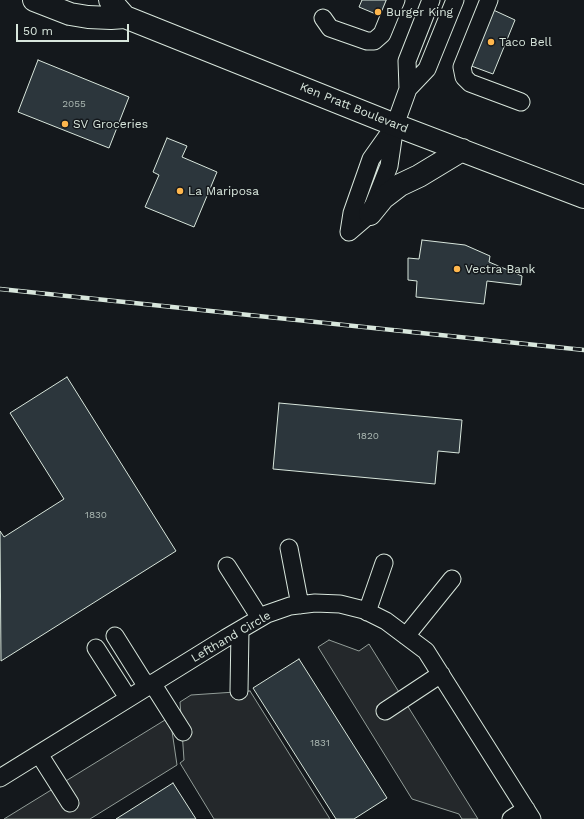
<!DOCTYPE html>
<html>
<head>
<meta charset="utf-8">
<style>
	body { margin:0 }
	#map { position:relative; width:584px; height:819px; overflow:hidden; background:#14181c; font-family:"Work Sans",sans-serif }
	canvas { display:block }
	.scale { position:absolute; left:16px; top:24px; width:113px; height:18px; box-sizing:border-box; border:2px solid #d8e6dc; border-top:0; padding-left:5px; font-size:12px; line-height:14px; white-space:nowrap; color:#d8e6dc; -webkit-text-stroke:3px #14181c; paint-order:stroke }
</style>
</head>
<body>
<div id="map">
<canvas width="584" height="819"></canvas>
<div class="scale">50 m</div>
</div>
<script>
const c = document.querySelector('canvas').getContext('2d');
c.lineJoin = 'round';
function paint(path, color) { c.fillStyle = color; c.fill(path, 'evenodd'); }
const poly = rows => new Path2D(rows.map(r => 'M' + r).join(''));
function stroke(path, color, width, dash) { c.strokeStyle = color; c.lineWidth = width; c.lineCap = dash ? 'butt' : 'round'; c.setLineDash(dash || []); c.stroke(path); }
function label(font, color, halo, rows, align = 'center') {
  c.font = font + ' "Work Sans",sans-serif'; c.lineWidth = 3; c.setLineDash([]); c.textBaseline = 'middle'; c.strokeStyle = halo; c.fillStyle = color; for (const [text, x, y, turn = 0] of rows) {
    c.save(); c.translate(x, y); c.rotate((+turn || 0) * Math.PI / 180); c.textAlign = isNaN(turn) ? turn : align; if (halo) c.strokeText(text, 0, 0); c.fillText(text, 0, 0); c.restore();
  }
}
const parking = poly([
	[329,640,359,651,369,644,478,819,462,819,459,814,412,799,318,647,329,640],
	[250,691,330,819,214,819,180,763,184,760,180,702,191,695,250,691],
	[165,720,172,731,177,765,90,819,4,819,165,720]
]);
paint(parking, '#24282b');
stroke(parking, '#939e99', 1);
const building = poly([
	[362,0,391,0,383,17,359,7,362,0],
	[489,8,515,20,493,74,466,64,489,8],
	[38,60,129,97,109,148,18,112,38,60],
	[167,138,187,146,182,157,217,172,194,227,145,207,159,175,153,172,167,138],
	[422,240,465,245,490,256,489,262,522,276,521,285,487,281,484,304,416,297,417,281,408,280,408,258,419,259,422,240],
	[67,377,176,551,1,661,0,531,4,537,64,499,10,413,67,377],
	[279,403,462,420,459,453,438,451,435,484,273,469,279,403],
	[299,659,387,798,354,819,336,819,253,688,299,659],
	[173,783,196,819,116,819,173,783]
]);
paint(building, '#2c363c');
stroke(building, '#d8e6dc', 1);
const minor = poly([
	[489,0,462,67,464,77,470,83,521,102],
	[323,18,330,28,367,41,374,41,382,34,396,0],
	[408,89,427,69,455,0],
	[349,232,370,214,389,166,395,125,408,89,407,61,431,0],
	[349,232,352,213,371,159,393,128],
	[289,548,300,605],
	[227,566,260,618],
	[367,612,384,563],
	[115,636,147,687],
	[406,636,452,579],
	[96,648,128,698],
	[152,683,183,732],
	[239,691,240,630],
	[385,711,441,674],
	[39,754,70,803],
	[0,778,226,638,267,614,290,606,315,603,340,604,364,610,386,621,426,651,532,819],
	[511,819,526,809]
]);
const highway = poly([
	[34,0,70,14,88,17,111,18,125,17,395,125,584,197],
	[110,0,125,17],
	[370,214,383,198,400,185,419,176,462,150]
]);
stroke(minor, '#d8e6dc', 19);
stroke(highway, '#d8e6dc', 24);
stroke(minor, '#14181c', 17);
stroke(highway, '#14181c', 22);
const rail = poly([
	[0,289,584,350]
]);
stroke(rail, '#d8e6dc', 4.5);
stroke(rail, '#14181c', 3, [9]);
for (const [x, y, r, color] of [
	[378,12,4,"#ffb74d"],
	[491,42,4,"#ffb74d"],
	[65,124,4,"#ffb74d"],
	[180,191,4,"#ffb74d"],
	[457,269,4,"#ffb74d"]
]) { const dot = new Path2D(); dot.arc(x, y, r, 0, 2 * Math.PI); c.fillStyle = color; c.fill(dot); stroke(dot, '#14181c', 1.5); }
label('10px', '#adbab4', null, [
	["2055",74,104],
	["1820",368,436],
	["1830",96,515],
	["1831",320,743]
]);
label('12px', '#d8e6dc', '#14181c', [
	["Burger King",386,12],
	["Taco Bell",499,42],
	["SV Groceries",73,124],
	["La Mariposa",188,191],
	["Vectra Bank",465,269]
], 'left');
label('12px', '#d8e6dc', '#14181c', [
	["Ken Pratt Boulevard",354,108,22],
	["Lefthand Circle",231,637,-30]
]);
</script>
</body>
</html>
